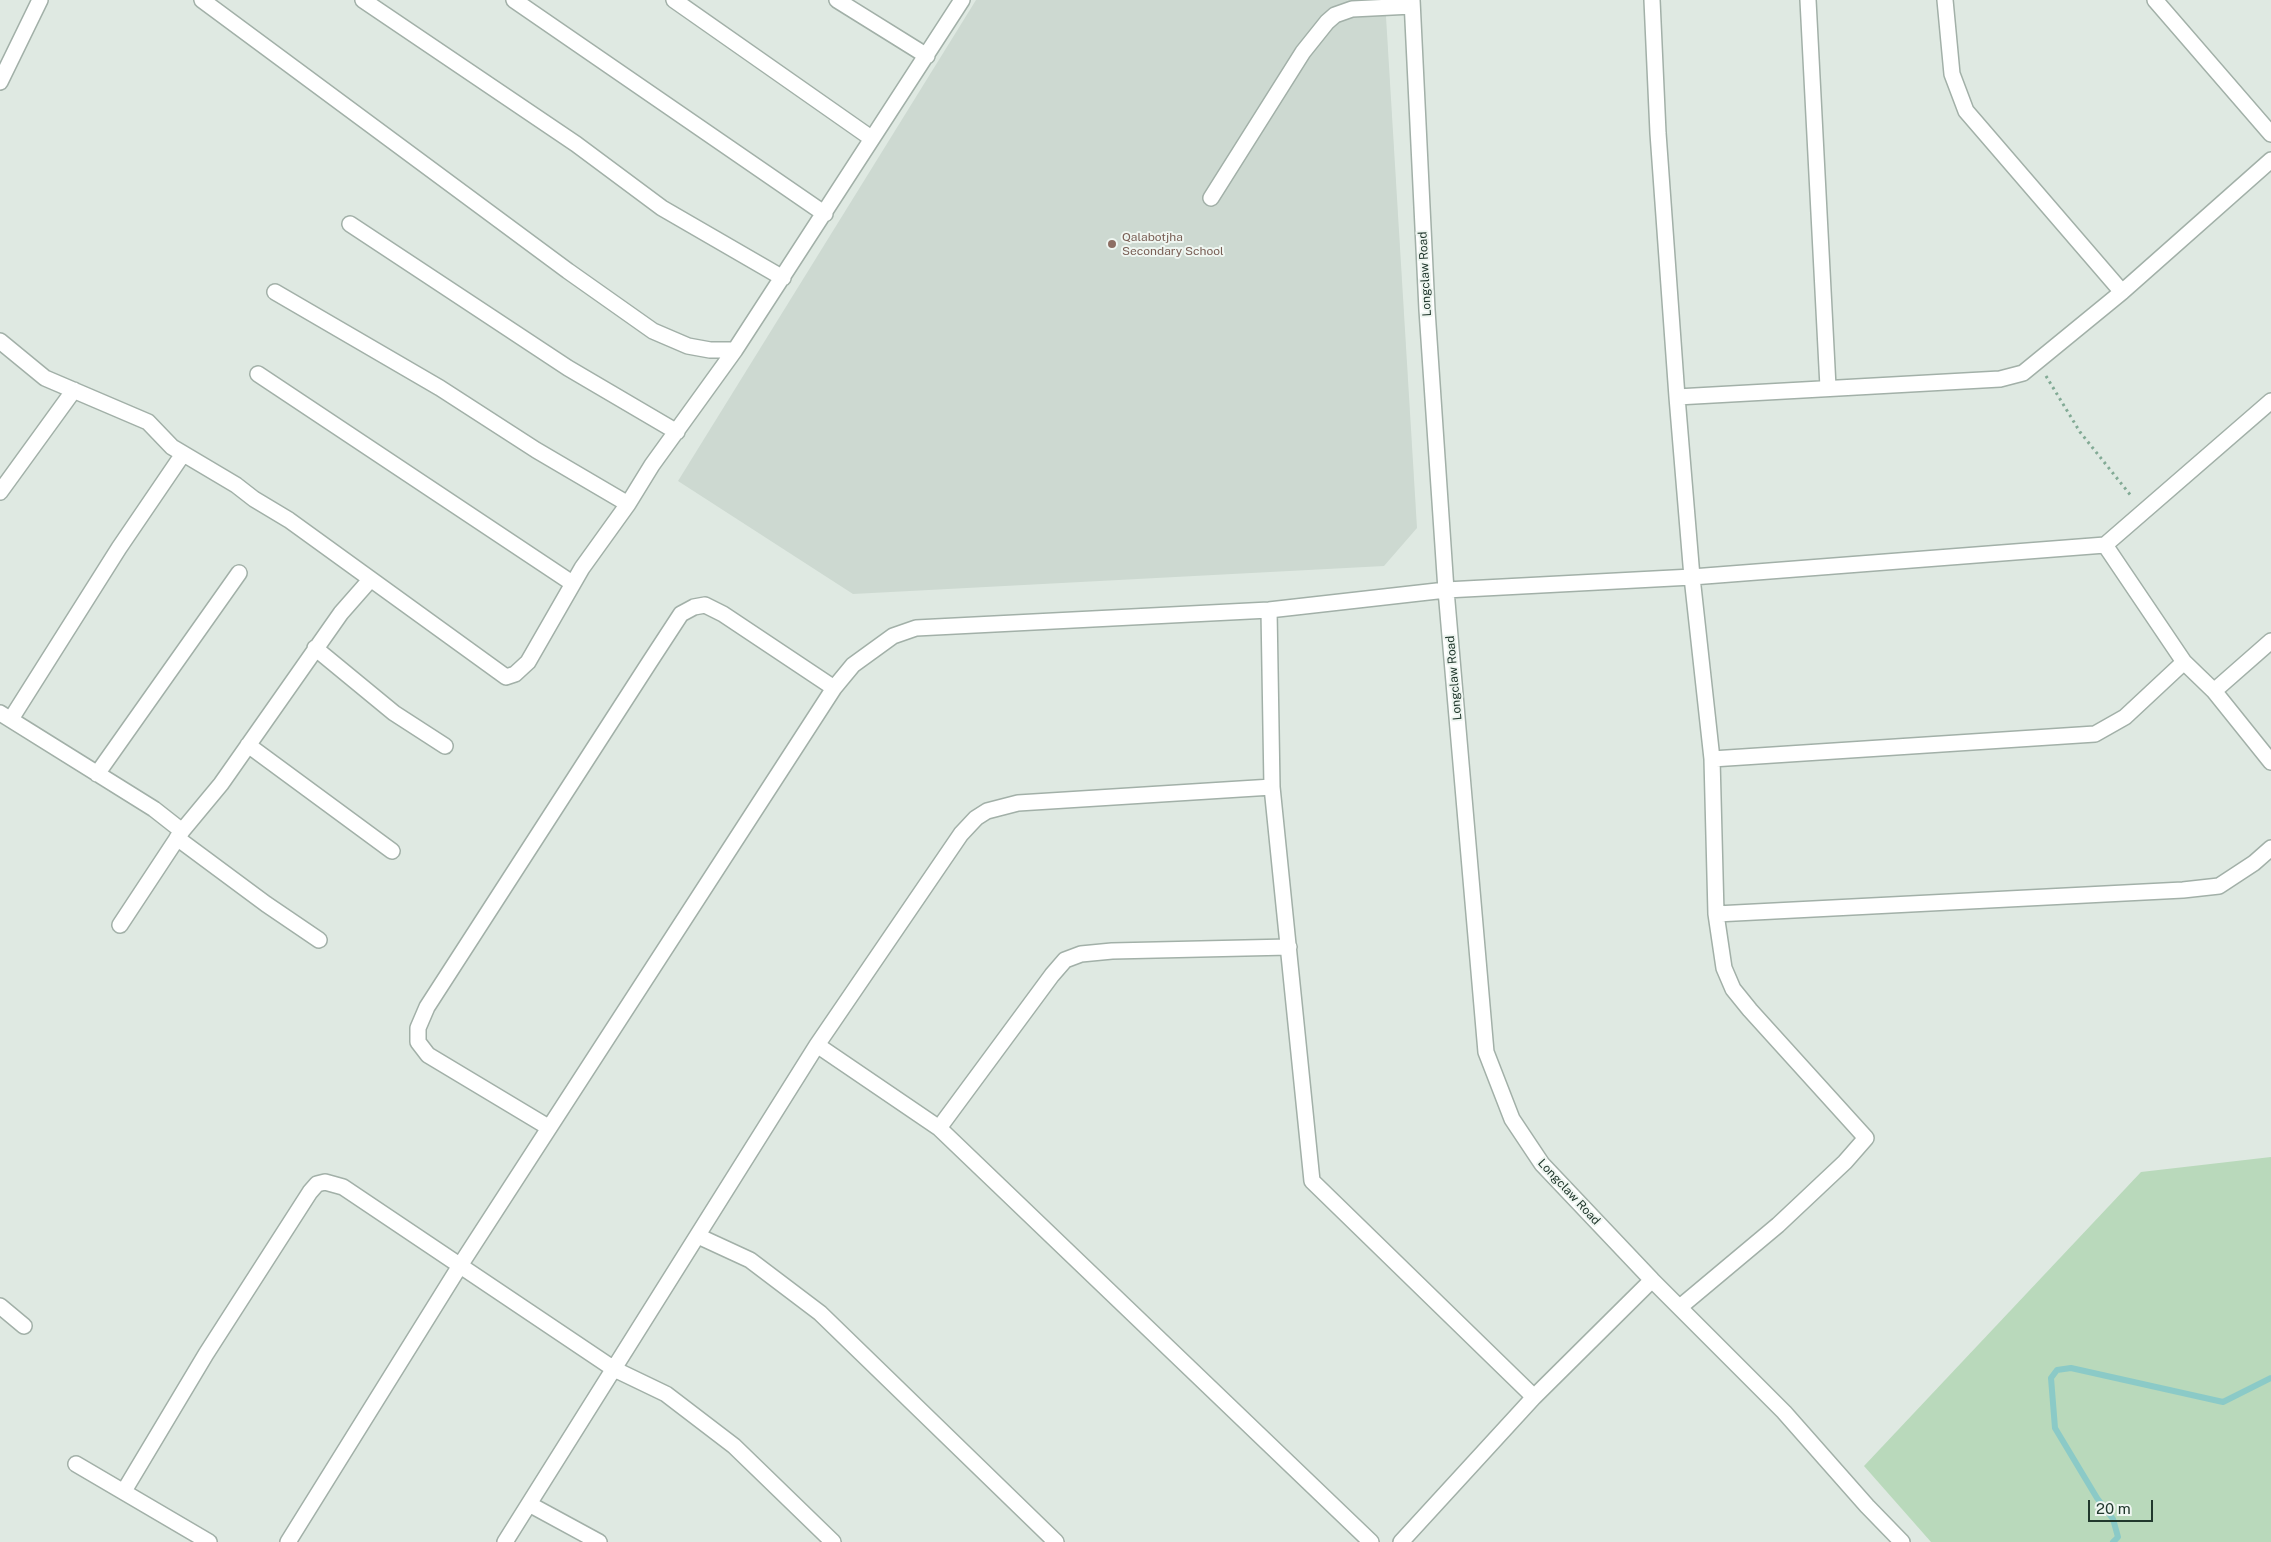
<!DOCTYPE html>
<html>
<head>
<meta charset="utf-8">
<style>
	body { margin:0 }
	#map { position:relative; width:2271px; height:1542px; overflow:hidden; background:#dfe9e2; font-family:"Public Sans",sans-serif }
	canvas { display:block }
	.scale { position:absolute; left:2088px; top:1500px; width:65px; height:22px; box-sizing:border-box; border:2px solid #21382d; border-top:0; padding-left:6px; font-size:15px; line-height:18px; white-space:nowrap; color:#21382d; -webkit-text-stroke:4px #eff6f1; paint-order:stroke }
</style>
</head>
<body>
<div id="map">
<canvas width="2271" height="1542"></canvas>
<div class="scale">20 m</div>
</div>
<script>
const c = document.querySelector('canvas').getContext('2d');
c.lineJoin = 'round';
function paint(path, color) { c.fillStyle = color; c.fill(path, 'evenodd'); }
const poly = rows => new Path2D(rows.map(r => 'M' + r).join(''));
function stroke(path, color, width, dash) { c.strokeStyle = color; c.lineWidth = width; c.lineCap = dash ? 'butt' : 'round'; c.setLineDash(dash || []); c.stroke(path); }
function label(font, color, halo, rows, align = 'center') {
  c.font = font + ' "Public Sans",sans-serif'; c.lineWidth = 4; c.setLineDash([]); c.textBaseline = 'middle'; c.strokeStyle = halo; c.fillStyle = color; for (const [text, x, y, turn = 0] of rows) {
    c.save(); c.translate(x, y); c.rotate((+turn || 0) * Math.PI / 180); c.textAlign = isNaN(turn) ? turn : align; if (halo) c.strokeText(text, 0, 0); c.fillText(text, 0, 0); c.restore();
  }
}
paint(poly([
	[976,0,1385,0,1417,528,1384,566,853,594,678,481]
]), '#cdd9d1');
paint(poly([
	[2271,1157,2271,1542,1931,1542,1864,1466,2141,1172]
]), '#b9d9bb');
stroke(poly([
	[2113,1542,2118,1537,2113,1519,2097,1498,2055,1428,2051,1378,2057,1370,2071,1368,2223,1402,2271,1378]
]), '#8bcac7', 6);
const minor = poly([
	[202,0,568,271,653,331,688,346,710,350,735,350],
	[363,0,576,144,662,208,783,278],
	[514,0,825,214],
	[674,0,871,138],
	[837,0,927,56],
	[1412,0,1427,310,1446,590,1486,1052,1512,1119,1542,1164,1652,1280,1784,1412,1867,1506,1902,1542],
	[1652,0,1658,133,1677,397,1692,577,1712,759,1716,914,1724,968,1733,989,1750,1010,1866,1138,1845,1162,1778,1225,1680,1307],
	[1808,0,1828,387],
	[1945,0,1952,74,1966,111,2122,292],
	[2155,0,2271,134],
	[0,82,40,0],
	[1211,198,1303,52,1327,22,1335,15,1352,9,1412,6],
	[350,224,568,368,677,432],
	[275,292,440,388,536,450,628,504],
	[0,341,45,378,148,422,172,447,236,485,254,499,289,520,506,677,515,674,528,662,582,568,628,504,652,465,735,350,962,0],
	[258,374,572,583],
	[1677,397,2000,379,2023,373,2122,292,2271,160],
	[0,492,74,390],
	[1269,610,1272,787,1312,1181,1534,1397],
	[315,648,394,713,445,746],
	[2184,662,2214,691,2271,762],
	[2214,691,2271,641],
	[0,713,154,809,182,831],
	[11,719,119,548,183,454],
	[248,745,392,851],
	[1712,759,2095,734,2125,717,2184,662,2105,545],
	[97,774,239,573],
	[177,838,266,904,319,940],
	[1716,914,2183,890,2219,886,2254,863,2271,848],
	[120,925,182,831,221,784,341,613,370,580],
	[817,1045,939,1128,1371,1542],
	[548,1127,428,1055,418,1042,418,1028,427,1007,649,663,681,614,694,607,705,605,723,614,834,688],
	[939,1128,1052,975,1065,960,1081,954,1112,951,1289,947],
	[698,1236,750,1260,820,1313,1056,1542],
	[0,1306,24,1326],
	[76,1464,209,1542],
	[124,1491,206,1354,310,1192,317,1184,325,1182,343,1187,614,1369,666,1394,734,1446,833,1542],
	[529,1504,599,1542],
	[288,1542,461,1264,834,688,853,665,893,636,916,628,1269,610,1446,590,1692,577,2105,545,2271,401],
	[505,1542,817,1045,961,834,976,818,987,811,1018,803,1272,787],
	[1401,1542,1534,1397,1652,1280]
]);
stroke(minor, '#a2b0a8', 18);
stroke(poly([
	[2046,376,2080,432,2132,497]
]), '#82aa95', 3, [2.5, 4]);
stroke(minor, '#fff', 15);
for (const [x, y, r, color] of [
	[1112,244,5,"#8d6e63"]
]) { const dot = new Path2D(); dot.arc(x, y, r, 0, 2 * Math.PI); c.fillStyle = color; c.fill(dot); stroke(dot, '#eff6f1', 2); }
label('12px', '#785e54', '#eff6f1', [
	["Qalabotjha",1122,237],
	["Secondary School",1122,251]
], 'left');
label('12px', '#21382d', '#eff6f1', [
	["Longclaw Road",1425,274,-93],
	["Longclaw Road",1454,678,-95],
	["Longclaw Road",1569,1192,47]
]);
</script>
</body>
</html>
